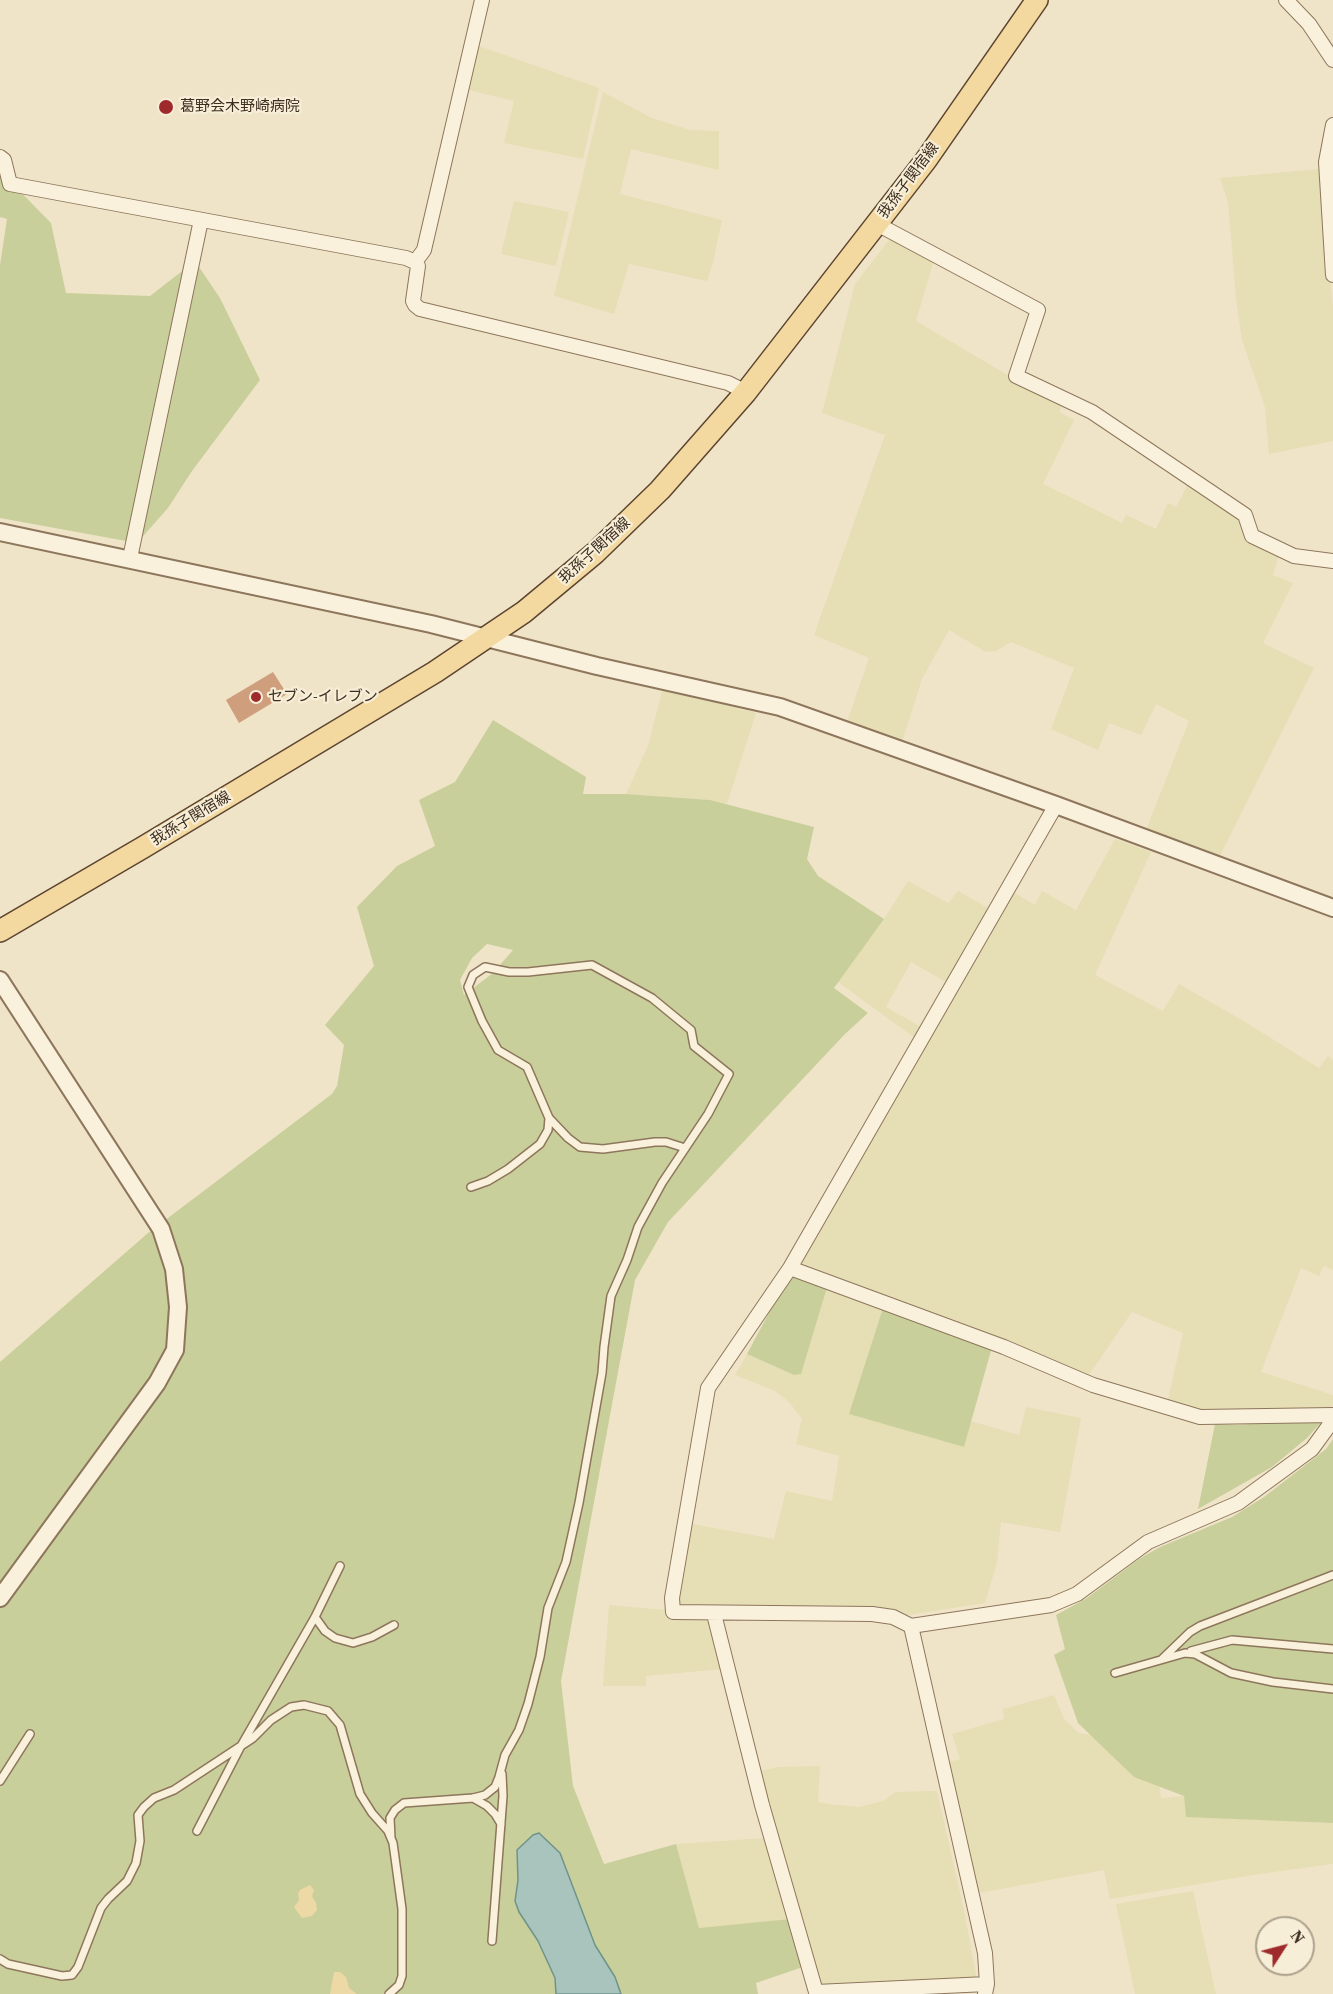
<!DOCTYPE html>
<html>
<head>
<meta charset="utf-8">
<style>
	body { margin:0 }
	#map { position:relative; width:1333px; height:1994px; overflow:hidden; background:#f0e4c8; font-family:"Source Serif 4",serif }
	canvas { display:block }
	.north { position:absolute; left:1255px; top:1916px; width:60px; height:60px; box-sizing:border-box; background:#f7eed8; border:2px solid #ada18e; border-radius:50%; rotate:54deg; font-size:16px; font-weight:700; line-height:24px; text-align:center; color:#3d2e20 }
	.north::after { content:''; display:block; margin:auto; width:21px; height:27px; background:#9e2a2b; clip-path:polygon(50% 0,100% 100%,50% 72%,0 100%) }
</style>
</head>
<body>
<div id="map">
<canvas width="1333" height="1994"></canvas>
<div class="north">N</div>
</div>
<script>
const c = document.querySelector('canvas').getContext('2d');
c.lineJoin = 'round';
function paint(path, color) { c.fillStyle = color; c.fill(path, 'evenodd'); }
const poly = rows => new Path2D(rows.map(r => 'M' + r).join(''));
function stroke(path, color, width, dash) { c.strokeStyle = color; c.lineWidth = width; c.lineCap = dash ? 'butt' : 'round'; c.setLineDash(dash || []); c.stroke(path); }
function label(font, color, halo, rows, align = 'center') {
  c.font = font + ' "Source Serif 4","Noto Sans JP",serif'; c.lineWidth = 4.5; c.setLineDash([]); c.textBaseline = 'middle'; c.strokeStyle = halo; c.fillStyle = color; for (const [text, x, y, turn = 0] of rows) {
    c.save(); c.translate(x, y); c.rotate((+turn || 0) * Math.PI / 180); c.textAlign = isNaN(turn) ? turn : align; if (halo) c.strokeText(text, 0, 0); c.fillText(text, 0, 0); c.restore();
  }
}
paint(poly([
	[479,46,599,88,583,159,504,143,514,101,469,90],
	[603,92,652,118,690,130,719,131,719,170,631,149,620,194,722,220,713,263,707,281,629,264,614,314,554,296],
	[1320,169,1333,307,1333,441,1269,454,1265,407,1242,340,1236,298,1228,202,1220,178],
	[514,201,569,212,556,266,501,254],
	[892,236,935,257,916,321,1011,377,1065,402,1059,412,1074,420,1043,484,1122,523,1126,515,1156,529,1168,503,1176,507,1190,480,1280,552,1273,575,1293,583,1263,643,1314,668,1219,858,1146,830,1189,721,1156,704,1141,735,1109,723,1098,750,1051,729,1074,668,1011,642,996,651,986,652,949,630,922,679,902,742,847,722,869,658,814,635,885,435,822,413,855,284],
	[663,688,756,713,727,804,710,800,626,794,648,746],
	[1115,839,1151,852,1095,975,1163,1011,1179,984,1242,1020,1319,1068,1328,1056,1333,1060,1333,1270,1324,1266,1319,1276,1301,1268,1261,1372,1333,1395,1333,1405,1330,1410,1231,1417,1167,1404,1183,1333,1132,1312,1087,1378,799,1266,801,1256,1011,891,1035,905,1042,891,1076,910],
	[908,881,948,903,958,891,990,909,946,982,911,962,886,1007,921,1027,915,1038,838,982,884,919],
	[827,1287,883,1308,850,1414,964,1447,971,1421,1019,1435,1026,1407,1081,1418,1060,1532,1001,1522,997,1563,985,1603,902,1616,681,1607,677,1604,687,1523,774,1539,786,1491,832,1501,839,1456,796,1444,802,1419,789,1402,775,1391,735,1375,747,1354,794,1375],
	[609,1605,666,1610,668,1614,701,1616,708,1620,714,1631,723,1669,646,1676,646,1686,603,1686],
	[1054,1695,1064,1719,1079,1733,1092,1735,1134,1777,1159,1785,1161,1798,1184,1796,1186,1816,1333,1823,1333,1864,1259,1874,1110,1899,1104,1870,979,1893,948,1762,960,1759,952,1734,1004,1719,1003,1709],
	[820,1766,818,1802,829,1804,859,1807,883,1801,895,1792,937,1791,964,1910,977,1980,820,1987,757,1772,778,1767],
	[766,1838,790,1919,699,1929,676,1844],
	[1193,1891,1216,1994,1135,1994,1116,1904]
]), '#e6deb5');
paint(poly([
	[0,171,51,223,66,293,150,296,195,261,220,298,260,380,192,471,168,508,137,543,0,518,0,265,7,219,0,217],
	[493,720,586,777,583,794,626,794,710,800,814,827,807,859,818,876,884,919,834,988,868,1013,845,1034,668,1222,635,1280,561,1681,573,1786,604,1864,676,1844,699,1928,790,1919,803,1967,756,1983,758,1994,0,1994,0,1362,148,1233,332,1094,337,1086,344,1045,325,1025,374,966,357,907,397,866,435,846,419,800,455,782],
	[487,944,513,950,493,973,464,995,460,980,472,958],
	[793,1275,827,1287,801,1374,794,1375,747,1354,787,1279],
	[883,1308,992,1347,964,1447,849,1414],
	[1325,1418,1307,1438,1272,1467,1198,1509,1215,1424,1237,1425],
	[1333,1439,1333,1823,1186,1817,1184,1796,1134,1777,1078,1723,1054,1655,1065,1649,1056,1615,1087,1598,1139,1559,1160,1547,1232,1517,1264,1497,1326,1449]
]), '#c9cf9b');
paint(poly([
	[310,1885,314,1890,312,1896,316,1903,317,1910,312,1916,302,1918,294,1907,299,1900,298,1893,300,1890],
	[334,1972,340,1972,346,1977,349,1988,357,1994,330,1994]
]), '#ecd9a5');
const water = poly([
	[539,1833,560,1853,595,1945,615,1977,621,1994,556,1994,555,1978,538,1941,519,1912,515,1901,518,1880,517,1850,533,1835,539,1833]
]);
paint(water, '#a9c4bc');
stroke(water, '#6f938a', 1.5);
paint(poly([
	[273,672,287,694,239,723,226,700]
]), '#cf9f7d');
const service = poly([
	[471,1187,488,1181,508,1169,540,1144,548,1130,549,1118],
	[315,1617,325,1631,335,1638,353,1643,372,1637,394,1625],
	[1191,1651,1232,1640,1333,1649],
	[1162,1659,1190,1632,1200,1626,1333,1575],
	[1115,1673,1185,1653,1195,1654,1231,1673,1273,1682,1333,1689],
	[0,1781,30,1734],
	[473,1798,487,1806,495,1814,501,1824],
	[197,1831,241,1746,315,1617,340,1566],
	[391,1838,390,1818,395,1810,404,1803,473,1798,485,1795,495,1787,499,1777,505,1755,519,1730,528,1704,540,1657,548,1608,566,1562,579,1503,602,1373,604,1347,611,1296,627,1260,638,1227,662,1183,708,1114,729,1074,694,1046,691,1030,652,998,592,965,528,972,509,972,485,967,473,975,468,987,482,1021,498,1050,527,1067,549,1118,568,1138,580,1147,603,1149,655,1142,666,1142,685,1148],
	[492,1941,503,1796,502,1774],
	[0,1959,8,1964,62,1976,72,1975,78,1967,101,1908,108,1899,127,1881,136,1863,140,1841,138,1815,144,1807,154,1798,174,1790,253,1738,271,1720,291,1707,304,1705,328,1711,340,1725,360,1794,372,1813,388,1831,393,1843,402,1909,402,1976,399,1985,389,1994]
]);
const minor = poly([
	[1286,0,1309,24,1333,60],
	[1333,125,1326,162,1333,275],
	[0,157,4,160,10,184,406,258,415,262,418,266,413,301,415,305,420,309,728,383,746,392],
	[877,224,1038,310,1016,376,1092,412,1245,515,1252,536,1294,556,1333,561],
	[415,262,424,250,482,0],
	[130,558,201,220],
	[790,1268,1004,1347,1093,1385,1200,1417,1333,1415],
	[714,1614,762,1805,816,1992,987,1984],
	[911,1626,893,1617,872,1614,673,1612,672,1598,708,1388,790,1268,1056,805],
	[985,1994,987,1984,985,1953,911,1626,1051,1605,1077,1594,1148,1542,1238,1503,1312,1449,1333,1420]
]);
const tertiary = poly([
	[0,532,431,624,597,666,780,707,1056,805,1333,908],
	[0,980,161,1229,174,1269,178,1307,175,1350,157,1383,0,1598]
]);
const primary = poly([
	[0,931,142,848,435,672,524,612,595,553,660,490,746,392,926,160,1037,0]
]);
stroke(service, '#8d765c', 10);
stroke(minor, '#8d765c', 16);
stroke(tertiary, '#8d765c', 20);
stroke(primary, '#5b4430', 24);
stroke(service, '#faf1dc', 7);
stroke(minor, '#faf1dc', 14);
stroke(tertiary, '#faf1dc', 16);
stroke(primary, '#f3d9a0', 21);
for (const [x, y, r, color] of [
	[166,107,8,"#9e2a2b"],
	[256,697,6,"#9e2a2b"]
]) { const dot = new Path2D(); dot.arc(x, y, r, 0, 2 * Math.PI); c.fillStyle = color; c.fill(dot); stroke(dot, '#f7eed8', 2); }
label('15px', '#3d2e20', '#f7eed8', [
	["葛野会木野崎病院",180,107],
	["セブン-イレブン",268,697]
], 'left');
label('15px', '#3d2e20', '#f7eed8', [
	["我孫子関宿線",909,181,-53],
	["我孫子関宿線",595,551,-42],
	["我孫子関宿線",191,819,-31]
]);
</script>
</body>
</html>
